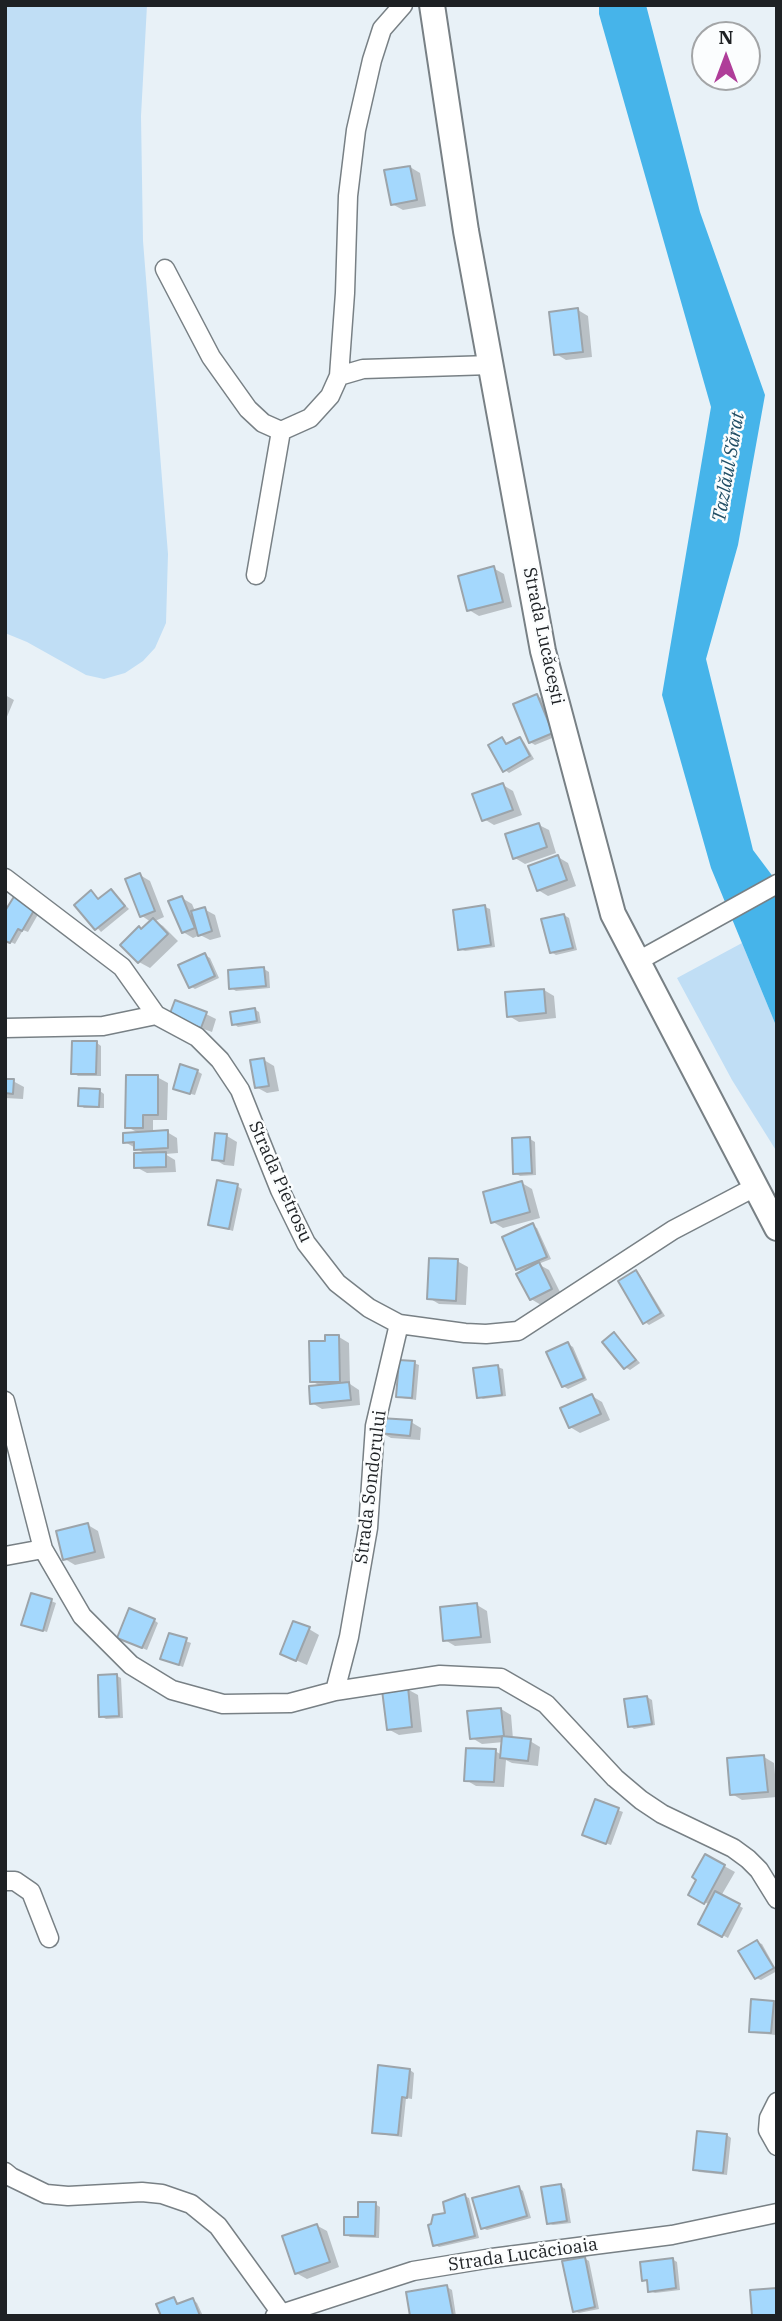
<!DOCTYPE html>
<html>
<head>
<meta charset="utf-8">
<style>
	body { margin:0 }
	#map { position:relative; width:782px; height:2321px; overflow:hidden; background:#e8f1f7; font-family:"IBM Plex Serif",serif }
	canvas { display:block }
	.frame { position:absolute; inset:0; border:7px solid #1e2124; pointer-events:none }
	.north { position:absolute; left:691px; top:21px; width:70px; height:70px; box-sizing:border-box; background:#fbfdfe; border:2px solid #a3a5a7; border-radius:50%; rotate:0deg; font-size:19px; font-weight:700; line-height:28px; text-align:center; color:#1e2124 }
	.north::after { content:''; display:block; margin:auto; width:24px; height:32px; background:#af3d99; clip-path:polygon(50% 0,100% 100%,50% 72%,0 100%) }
</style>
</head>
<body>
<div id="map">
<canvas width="782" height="2321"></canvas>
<div class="frame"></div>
<div class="north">N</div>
</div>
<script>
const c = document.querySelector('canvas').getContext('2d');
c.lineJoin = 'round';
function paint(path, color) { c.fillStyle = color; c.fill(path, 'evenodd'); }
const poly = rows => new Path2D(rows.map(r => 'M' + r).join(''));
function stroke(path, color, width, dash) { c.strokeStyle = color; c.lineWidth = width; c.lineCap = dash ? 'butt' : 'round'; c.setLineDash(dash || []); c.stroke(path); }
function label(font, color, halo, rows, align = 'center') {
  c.font = font + ' "IBM Plex Serif",serif'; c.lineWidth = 5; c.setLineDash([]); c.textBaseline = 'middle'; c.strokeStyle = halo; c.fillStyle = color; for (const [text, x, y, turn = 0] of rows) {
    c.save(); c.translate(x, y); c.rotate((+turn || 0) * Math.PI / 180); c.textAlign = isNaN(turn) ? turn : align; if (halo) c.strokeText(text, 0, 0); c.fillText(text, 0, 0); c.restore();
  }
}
paint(poly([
	[5,5,147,5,141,116,143,241,168,554,166,623,155,648,143,661,125,673,104,679,86,675,27,642,5,633],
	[742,943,777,1028,777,1152,732,1080,677,978]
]), '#c0def5');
paint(poly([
	[599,5,646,5,700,212,765,395,738,545,706,659,753,850,777,882,777,1028,711,868,662,695,711,407,599,14]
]), '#46b4ea');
paint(poly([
	[410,167,420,173,426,206,403,210,392,204],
	[578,310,588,316,592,357,566,360,556,354],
	[493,568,504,574,512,607,479,616,469,610],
	[5,695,14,700,6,719,5,718],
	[537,696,541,698,557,736,535,745,530,742],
	[502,739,508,745,520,739,524,742,534,759,509,773,505,770],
	[503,785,513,791,522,815,494,825,484,819],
	[539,825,549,830,556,853,525,864,515,858],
	[558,857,568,863,576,886,548,896,538,890],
	[140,875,150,881,164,917,155,921,163,926,178,941,150,968,139,962,122,945,151,922,142,916],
	[111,891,129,909,101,932,77,905,91,893,100,900],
	[15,897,40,911,28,932,23,930,15,944,5,939],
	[182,898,192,904,195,911,204,909,215,915,221,937,210,940,200,935,193,938,183,932],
	[485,907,490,909,495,947,465,951,460,949],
	[564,915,569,918,577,950,556,955,551,952],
	[205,955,210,958,219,978,195,989,190,986],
	[264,969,269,972,270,988,236,991,231,988],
	[544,990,554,996,556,1018,519,1022,509,1016],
	[254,1009,259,1012,261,1023,238,1027,234,1024],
	[206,1014,216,1019,212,1032,181,1021],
	[97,1043,101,1046,101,1076,78,1076,73,1073],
	[264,1060,274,1066,279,1091,267,1093,256,1087],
	[197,1071,202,1074,195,1095,180,1091],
	[157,1077,168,1083,167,1120,153,1120,153,1133,167,1132,177,1138,178,1153,165,1154,175,1160,176,1172,147,1173,136,1167,146,1154,125,1142,139,1133,127,1127],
	[5,1080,13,1081,24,1087,23,1099,5,1098],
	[100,1091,104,1094,104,1108,84,1108,80,1105],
	[227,1136,237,1142,234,1166,224,1165,214,1159],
	[530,1139,535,1142,536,1175,520,1176,515,1173],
	[522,1183,532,1189,540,1218,503,1228,493,1222],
	[237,1186,242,1189,233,1231,210,1224],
	[532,1225,537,1228,551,1259,538,1264,549,1270,561,1294,541,1305,531,1299,523,1272,518,1269],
	[457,1261,468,1267,466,1305,439,1304,429,1298],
	[636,1272,640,1275,665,1316,649,1325,645,1322],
	[615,1334,640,1363,630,1370,625,1367],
	[339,1337,349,1343,350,1384,359,1390,360,1405,322,1409,312,1403,321,1386,311,1381,327,1343],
	[568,1344,573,1347,587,1380,568,1389,563,1386],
	[414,1363,419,1365,416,1400,402,1398,398,1396],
	[498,1367,503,1369,506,1396,483,1399,479,1397],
	[592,1396,602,1402,610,1420,580,1433,570,1427],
	[411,1422,421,1428,420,1440,391,1438,380,1432],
	[88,1525,98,1531,105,1558,75,1565,65,1559],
	[51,1601,56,1603,47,1632,28,1626],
	[477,1605,487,1611,491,1643,455,1646,445,1640],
	[154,1620,158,1623,147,1650,123,1640],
	[309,1629,319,1635,307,1665,282,1654],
	[170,1635,191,1643,183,1667,162,1659],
	[117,1676,121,1678,123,1718,106,1719,101,1716],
	[407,1689,418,1695,422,1732,399,1735,388,1729],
	[647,1697,652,1700,655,1725,634,1729,630,1726],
	[501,1709,511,1715,513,1739,530,1741,540,1747,538,1766,512,1763,506,1760,504,1787,476,1786,466,1780,495,1751,502,1755,504,1742,482,1744,472,1738],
	[764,1757,774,1763,777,1797,742,1800,732,1794],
	[596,1802,623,1812,611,1845,589,1837],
	[706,1856,735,1872,721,1896,743,1908,728,1938,700,1923,710,1905,690,1894],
	[757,1942,762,1944,777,1971,761,1980,756,1978],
	[774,2003,777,2005,776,2035,755,2033,750,2031],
	[410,2070,414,2073,412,2099,406,2098,402,2137,378,2134,373,2132],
	[698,2132,727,2135,731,2138,727,2175,699,2172,695,2169],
	[561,2186,565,2189,571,2223,553,2225,548,2223],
	[519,2188,523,2191,531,2218,487,2230,482,2228],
	[464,2196,469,2198,479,2238,439,2247,435,2245,447,2214],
	[375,2204,380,2207,379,2238,350,2237,346,2234],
	[316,2225,327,2231,339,2267,307,2279,296,2273],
	[584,2258,589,2261,599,2309,579,2313,574,2311],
	[672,2259,677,2262,680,2290,655,2293,650,2291,649,2283,644,2280],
	[447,2287,452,2290,456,2316,412,2316],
	[174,2299,180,2305,193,2300,197,2303,203,2316,163,2316]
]), '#0003');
const building = poly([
	[410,166,417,200,391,205,384,170,410,166],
	[578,308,583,352,554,355,549,312,578,308],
	[494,566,503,602,467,611,458,576,494,566],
	[537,694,553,733,529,743,513,704,537,694],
	[502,737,506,744,520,737,530,756,503,772,488,745,502,737],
	[503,783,513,810,482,821,472,794,503,783],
	[539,823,547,847,513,859,505,834,539,823],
	[558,855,567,880,537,891,528,866,558,855],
	[140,873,155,911,140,917,125,879,140,873],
	[111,889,125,906,95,930,74,905,91,890,98,899,111,889],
	[15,895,36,907,22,931,18,929,10,943,5,941,5,911,15,895],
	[182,896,195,928,182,933,168,901,182,896],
	[485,905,491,945,458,950,453,910,485,905],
	[205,907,212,931,198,936,191,911,205,907],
	[564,914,573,948,550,953,541,919,564,914],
	[153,918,168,934,138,963,120,945,139,926,141,929,153,918],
	[205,953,215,976,189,988,178,965,205,953],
	[264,967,266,986,229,989,228,970,264,967],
	[544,989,546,1013,507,1017,505,992,544,989],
	[175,1000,207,1012,201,1028,169,1016,175,1000],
	[255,1008,257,1021,232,1025,230,1012,255,1008],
	[72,1041,97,1041,96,1074,71,1074,72,1041],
	[264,1058,269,1086,255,1088,250,1060,264,1058],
	[180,1064,198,1070,190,1094,173,1089,180,1064],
	[126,1075,158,1075,158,1115,143,1115,143,1128,125,1128,126,1075],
	[5,1079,14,1079,13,1094,5,1093,5,1079],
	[79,1088,100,1089,99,1107,78,1106,79,1088],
	[168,1130,168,1148,134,1150,134,1142,123,1143,123,1133,168,1130],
	[215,1133,227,1134,224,1161,212,1160,215,1133],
	[530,1137,532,1173,513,1174,512,1138,530,1137],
	[166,1152,166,1167,134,1168,134,1153,166,1152],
	[217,1180,238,1184,229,1229,208,1225,217,1180],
	[522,1181,530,1212,491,1223,483,1192,522,1181],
	[533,1223,547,1257,516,1270,502,1237,533,1223],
	[429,1258,458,1259,456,1301,427,1299,429,1258],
	[539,1262,552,1289,530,1300,516,1274,539,1262],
	[636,1270,661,1313,643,1324,618,1281,636,1270],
	[614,1332,636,1360,624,1369,602,1342,614,1332],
	[325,1335,339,1335,340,1382,310,1382,309,1341,325,1341,325,1335],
	[568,1342,584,1378,562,1387,546,1352,568,1342],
	[399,1360,415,1361,412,1398,396,1397,399,1360],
	[498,1365,502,1395,477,1398,473,1368,498,1365],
	[349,1382,351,1400,310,1404,309,1386,349,1382],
	[592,1394,601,1414,569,1428,560,1408,592,1394],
	[380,1418,412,1420,410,1436,378,1433,380,1418],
	[88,1523,95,1552,63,1560,56,1531,88,1523],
	[31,1593,52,1599,43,1631,21,1625,31,1593],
	[477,1603,481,1637,443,1641,440,1607,477,1603],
	[129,1608,155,1619,142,1648,117,1638,129,1608],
	[293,1621,310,1627,296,1661,280,1654,293,1621],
	[169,1633,187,1638,179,1665,160,1659,169,1633],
	[117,1674,119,1716,99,1717,98,1675,117,1674],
	[408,1687,412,1727,387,1730,382,1690,408,1687],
	[647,1696,652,1724,628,1727,624,1699,647,1696],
	[501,1708,504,1736,470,1739,467,1711,501,1708],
	[502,1736,531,1739,528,1761,500,1758,502,1736],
	[466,1748,496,1749,494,1782,464,1781,466,1748],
	[764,1755,768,1792,730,1795,727,1758,764,1755],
	[595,1799,619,1808,606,1844,582,1835,595,1799],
	[705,1854,725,1865,704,1904,688,1895,696,1880,692,1877,705,1854],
	[715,1891,740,1904,722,1937,698,1924,715,1891],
	[757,1940,774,1968,755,1979,738,1951,757,1940],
	[751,1999,774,2001,771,2033,749,2032,751,1999],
	[378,2065,410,2069,407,2098,402,2097,398,2135,372,2133,378,2065],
	[697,2131,727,2134,723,2173,693,2170,697,2131],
	[561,2184,567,2221,547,2224,541,2187,561,2184],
	[519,2186,527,2216,481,2229,472,2198,519,2186],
	[465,2194,475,2236,433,2246,428,2225,431,2224,433,2215,445,2213,443,2202,465,2194],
	[358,2202,376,2202,375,2236,344,2235,344,2217,358,2217,358,2202],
	[317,2224,330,2262,295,2274,282,2236,317,2224],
	[585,2257,595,2307,573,2312,562,2261,585,2257],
	[673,2258,676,2288,648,2292,647,2280,642,2281,640,2262,673,2258],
	[447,2285,453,2316,410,2316,406,2292,447,2285],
	[777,2288,777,2316,752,2316,750,2290,777,2288],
	[174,2297,177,2304,193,2298,200,2316,161,2316,156,2304,174,2297]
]);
paint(building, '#a4d8fd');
stroke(building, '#9ca4aa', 2);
const minor = poly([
	[165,269,211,357,248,409,263,423,281,431,310,418,330,396,339,376,345,293,348,196,356,130,372,60,382,29,403,5],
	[339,376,363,369,491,365],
	[256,575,281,431],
	[5,878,122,967,156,1015,197,1037,220,1060,240,1090,280,1190,306,1243,337,1283,369,1308,399,1324,465,1333,486,1334,518,1331,673,1230,755,1187],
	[638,961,777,884],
	[5,1028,103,1026,156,1015],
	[5,1401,43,1549,82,1616,131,1665,172,1690,223,1704,290,1703,335,1691,440,1675,501,1678,546,1704,615,1778,641,1800,662,1814,733,1848,748,1859,759,1870,777,1899],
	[5,1556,43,1549],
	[335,1691,349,1637,368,1528,375,1426,399,1324],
	[5,1881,15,1881,31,1892,49,1938],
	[777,2102,769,2118,768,2130,777,2146],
	[5,2172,11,2177,46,2194,68,2196,142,2192,162,2194,191,2204,218,2226,281,2313],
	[275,2316,413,2271,492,2258,672,2235,777,2213]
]);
const secondary = poly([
	[432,5,466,231,543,651,613,914,777,1228]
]);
stroke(minor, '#788085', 21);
stroke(secondary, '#788085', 28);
stroke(minor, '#fff', 18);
stroke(secondary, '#fff', 24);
label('18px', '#1e2124', '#fbfdfe', [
	["Strada Lucăcești",543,636,78],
	["Strada Pietrosu",280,1182,66],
	["Strada Sondorului",371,1487,-83],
	["Strada Lucăcioaia",523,2255,-8]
]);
label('italic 19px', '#204d64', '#fbfdfe', [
	["Tazlăul Sărat",729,467,-80]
]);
</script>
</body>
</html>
